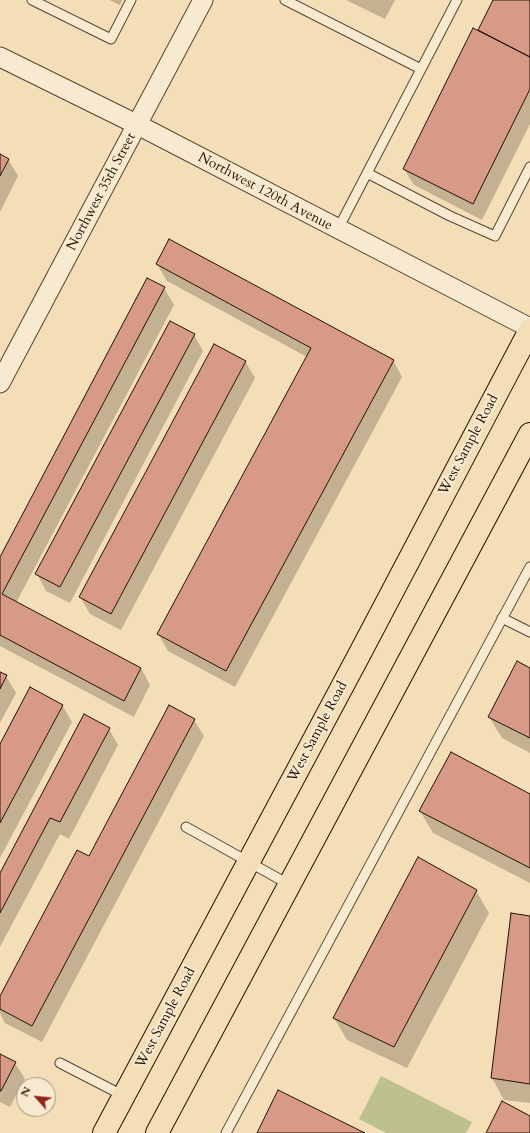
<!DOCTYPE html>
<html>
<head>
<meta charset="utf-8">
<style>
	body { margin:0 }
	#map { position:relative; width:530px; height:1133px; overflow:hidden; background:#f4deb7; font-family:Cardo,serif }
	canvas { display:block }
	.north { position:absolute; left:16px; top:1077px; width:40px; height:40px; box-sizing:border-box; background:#f8ead0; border:1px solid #a4947f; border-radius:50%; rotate:297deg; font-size:11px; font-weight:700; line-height:16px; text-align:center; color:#261205 }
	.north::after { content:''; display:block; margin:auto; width:14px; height:18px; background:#8f2418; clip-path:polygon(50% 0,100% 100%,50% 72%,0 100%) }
</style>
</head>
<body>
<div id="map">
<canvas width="530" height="1133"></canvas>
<div class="north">N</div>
</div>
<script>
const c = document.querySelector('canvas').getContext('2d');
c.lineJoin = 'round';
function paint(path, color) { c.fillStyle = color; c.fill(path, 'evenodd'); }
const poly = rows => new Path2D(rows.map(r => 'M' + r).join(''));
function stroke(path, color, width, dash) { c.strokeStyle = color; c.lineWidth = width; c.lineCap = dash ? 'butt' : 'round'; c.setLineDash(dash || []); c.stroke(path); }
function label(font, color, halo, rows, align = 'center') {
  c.font = font + ' Cardo,serif'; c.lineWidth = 4; c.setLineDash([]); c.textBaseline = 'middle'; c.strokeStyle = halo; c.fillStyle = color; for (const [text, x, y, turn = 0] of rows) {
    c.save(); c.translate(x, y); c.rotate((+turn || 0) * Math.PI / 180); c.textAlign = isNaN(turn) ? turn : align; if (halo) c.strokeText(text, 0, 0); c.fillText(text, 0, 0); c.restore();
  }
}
paint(poly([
	[381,1076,472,1122,466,1133,386,1133,359,1119]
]), '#bdc18d');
paint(poly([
	[109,0,122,0,120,5],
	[346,0,395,0,385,19],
	[494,0,530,0,530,124,482,220,414,185,404,169,478,32],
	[0,156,8,159,18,176,0,212],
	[157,264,393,360,402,377,235,687,168,651,158,634,307,357,167,281],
	[164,288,174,305,16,603,141,668,150,685,134,717,0,646,0,559],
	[194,335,203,351,70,603,46,591,37,574],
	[245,361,255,378,121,630,90,614,80,597],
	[530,669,530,753,502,738,489,717],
	[0,673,6,676,16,693,0,723],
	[62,705,72,722,0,858,0,747],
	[194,720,204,736,42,1042,5,1023,0,1013,0,998,90,857],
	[109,729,118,745,69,839,60,834,0,947,0,875],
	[530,795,530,883,433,833,420,811],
	[476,891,489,913,407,1068,347,1040,334,1018],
	[530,917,530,1103,504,1100,492,1078],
	[0,1055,15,1063,25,1079,10,1107,0,1102]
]), '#0003');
const building = poly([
	[493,0,530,0,530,57,478,30,493,0],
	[473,28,530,57,530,89,473,204,403,169,473,28],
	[0,154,9,159,0,176,0,154],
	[169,239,394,360,226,671,157,634,311,348,156,264,169,239],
	[147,278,165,287,2,594,141,668,124,701,0,635,0,557,147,278],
	[170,321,195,334,60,587,35,574,170,321],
	[214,344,246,361,111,614,79,597,214,344],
	[517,661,530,668,530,738,488,717,517,661],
	[0,672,7,675,0,689,0,672],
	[30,687,63,705,0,823,0,744,30,687],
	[169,705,195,719,32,1026,0,1009,0,996,77,850,89,856,169,705],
	[84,714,110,728,60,822,50,818,0,913,0,873,84,714],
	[451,752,530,794,530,868,419,811,451,752],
	[418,857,477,890,394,1047,333,1018,418,857],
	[511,913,530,916,530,1084,491,1078,511,913],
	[0,1054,16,1062,1,1091,0,1091,0,1054],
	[278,1090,365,1133,257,1133,278,1090],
	[502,1101,530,1116,530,1133,486,1133,502,1101]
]);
paint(building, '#d79a87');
stroke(building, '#261205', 1);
const service = poly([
	[32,0,111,39,131,0],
	[285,0,421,69],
	[367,173,450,216,495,236,530,167],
	[338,229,457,0],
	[502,618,530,632],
	[186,827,290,885],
	[60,1063,124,1096],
	[226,1133,530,567]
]);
const minor = poly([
	[0,57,138,125,530,328],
	[0,383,203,0]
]);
const primary = poly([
	[104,1133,358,657,530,330],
	[157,1133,530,434]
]);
stroke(service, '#5a4532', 11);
stroke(minor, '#5a4532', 21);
stroke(primary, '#261205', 24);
stroke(service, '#f8ead0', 9);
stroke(minor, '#f8ead0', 19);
stroke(primary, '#f4deb7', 22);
label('14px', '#261205', '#f8ead0', [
	["Northwest 35th Street",102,192,-62],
	["Northwest 120th Avenue",265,192,28],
	["West Sample Road",469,445,-62],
	["West Sample Road",318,732,-62],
	["West Sample Road",166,1018,-62]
]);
</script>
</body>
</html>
